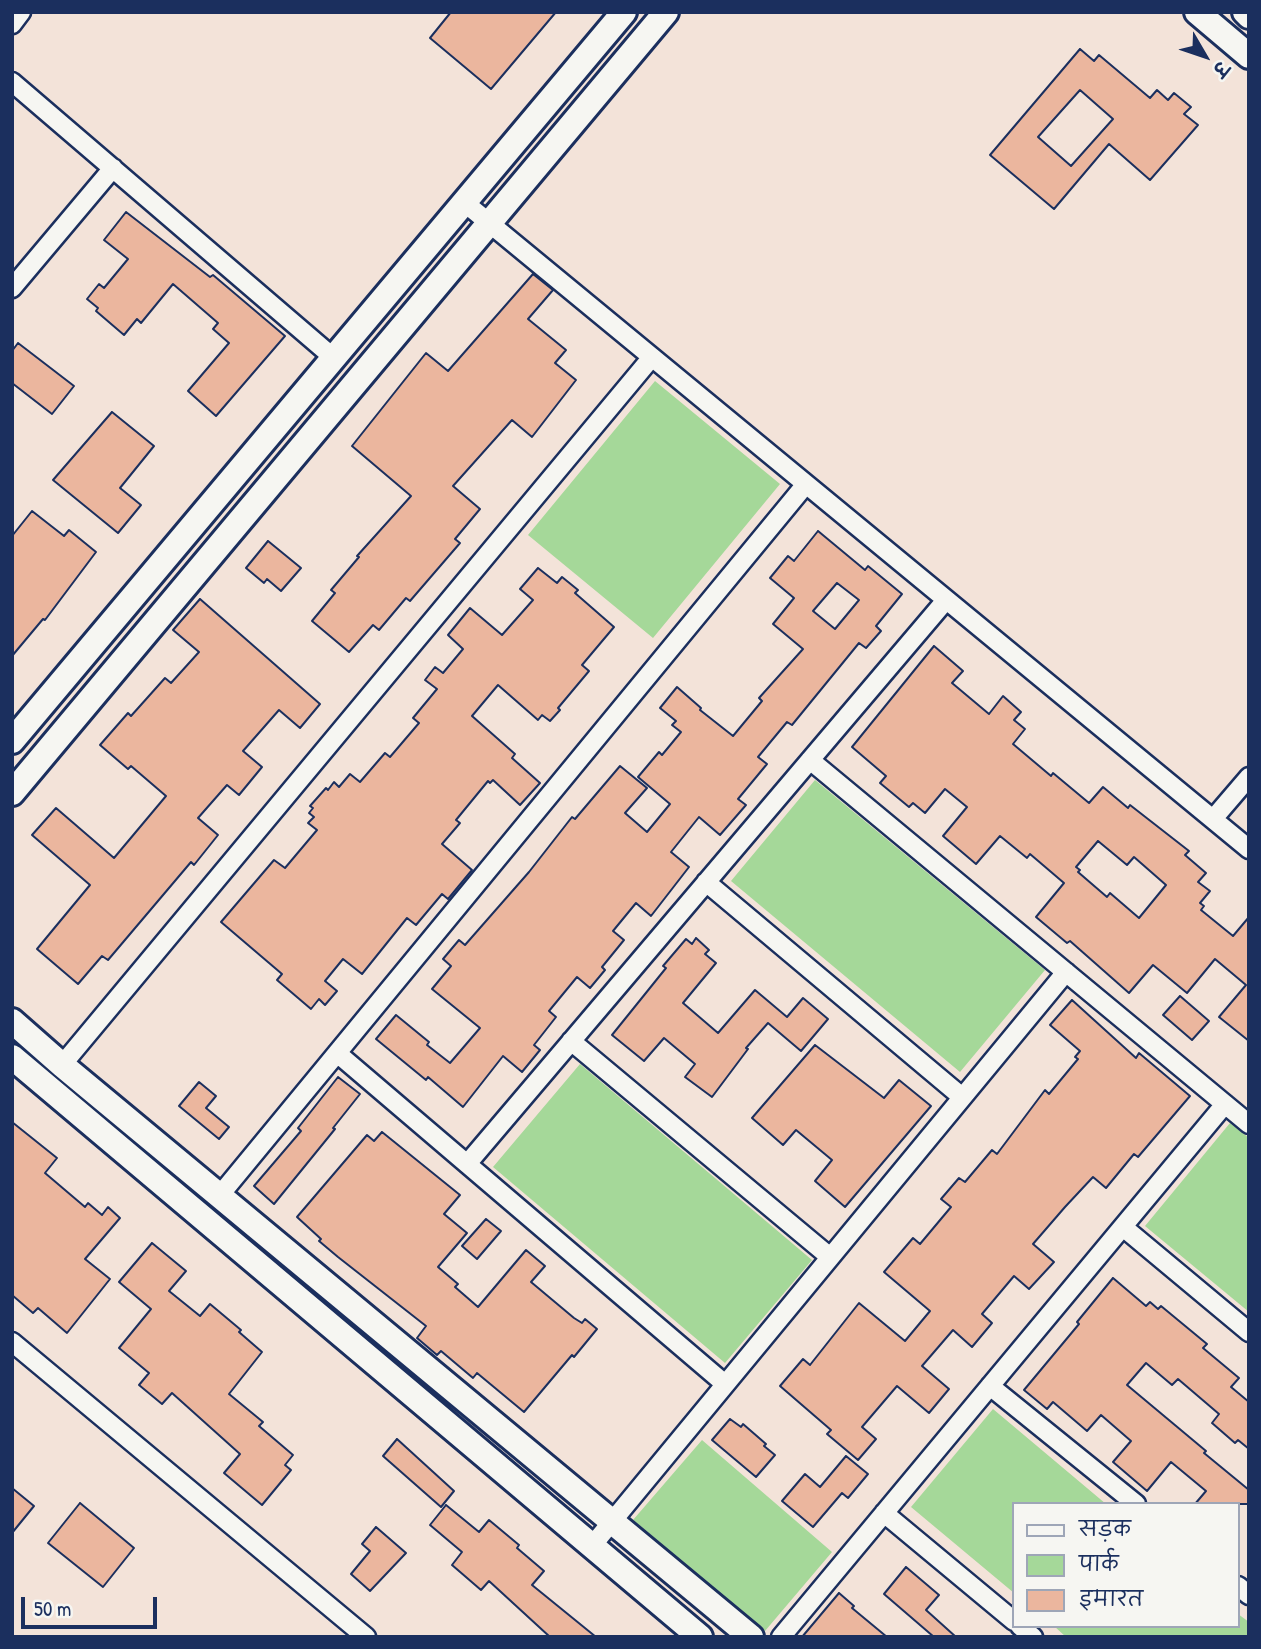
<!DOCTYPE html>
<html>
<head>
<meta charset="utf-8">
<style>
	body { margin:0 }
	#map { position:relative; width:1261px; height:1649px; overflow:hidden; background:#f3e3d9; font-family:"Patrick Hand","Playpen Sans Deva",sans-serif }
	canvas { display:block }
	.frame { position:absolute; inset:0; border:14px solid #1b2f5e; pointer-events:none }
	.legend { position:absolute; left:1012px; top:1502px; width:228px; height:126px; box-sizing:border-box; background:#f6f6f2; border:2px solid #9ea6b7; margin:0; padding:9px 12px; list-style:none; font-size:21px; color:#1b2f5e }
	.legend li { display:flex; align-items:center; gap:14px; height:35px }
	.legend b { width:35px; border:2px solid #9ea6b7 }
	.north { position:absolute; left:1170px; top:21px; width:70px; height:70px; -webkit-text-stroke:5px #f6f6f2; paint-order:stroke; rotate:129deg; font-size:19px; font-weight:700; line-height:28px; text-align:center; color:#1b2f5e }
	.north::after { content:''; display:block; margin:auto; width:24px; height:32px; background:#1b2f5e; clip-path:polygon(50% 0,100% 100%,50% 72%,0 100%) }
	.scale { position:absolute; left:21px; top:1597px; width:136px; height:32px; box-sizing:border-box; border:4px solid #1b2f5e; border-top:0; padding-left:9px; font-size:21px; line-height:24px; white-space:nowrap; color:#1b2f5e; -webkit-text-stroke:5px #f6f6f2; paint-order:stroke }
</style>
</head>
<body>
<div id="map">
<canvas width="1261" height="1649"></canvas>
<div class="frame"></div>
<ul class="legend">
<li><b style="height:9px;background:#f6f6f2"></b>सड़क</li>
<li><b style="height:19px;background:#a5d899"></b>पार्क</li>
<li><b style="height:19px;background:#ebb69e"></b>इमारत</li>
</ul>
<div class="north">उ</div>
<div class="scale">50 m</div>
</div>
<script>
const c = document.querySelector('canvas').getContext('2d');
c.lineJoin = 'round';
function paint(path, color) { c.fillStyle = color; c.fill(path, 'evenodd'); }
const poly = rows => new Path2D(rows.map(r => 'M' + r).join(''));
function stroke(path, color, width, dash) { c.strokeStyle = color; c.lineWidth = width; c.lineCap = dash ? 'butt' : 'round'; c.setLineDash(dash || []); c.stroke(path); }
paint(poly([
	[655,381,780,484,653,638,528,535],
	[815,780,1045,970,960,1072,731,881],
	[580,1064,812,1260,725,1363,493,1167],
	[1230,1123,1249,1138,1249,1312,1145,1226],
	[993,1409,1106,1504,1014,1504,1014,1593,911,1507],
	[702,1440,832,1552,765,1631,633,1520],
	[1238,1614,1249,1622,1249,1637,1066,1637,1054,1626,1238,1626]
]), '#a5d899');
const building = poly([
	[451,12,556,12,491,89,430,38,451,12],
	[1080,49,1094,61,1099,55,1150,98,1157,90,1168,100,1174,93,1191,107,1184,114,1198,125,1150,180,1109,144,1054,209,990,155,1080,49],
	[1080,90,1113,119,1071,166,1038,137,1080,90],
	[126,212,210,277,213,275,285,336,216,416,188,391,229,343,213,329,218,323,173,284,141,323,137,319,124,335,96,311,98,308,87,299,99,284,104,288,128,259,104,240,126,212],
	[533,274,553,290,528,319,566,350,555,363,576,380,532,437,512,420,453,486,480,509,455,539,460,543,410,601,406,598,379,630,373,625,349,652,312,621,335,593,331,590,359,557,357,556,411,496,352,446,426,353,448,371,533,274],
	[18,343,74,386,52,414,12,383,12,351,18,343],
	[112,412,154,446,120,488,141,505,118,533,53,480,112,412],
	[32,511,64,536,69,530,96,552,45,620,43,619,12,656,12,536,32,511],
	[818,531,865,570,868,566,902,594,876,626,881,631,866,648,859,643,792,725,787,722,758,757,767,764,738,799,746,805,720,835,699,817,671,852,689,867,651,916,636,903,613,931,624,940,602,967,605,970,590,988,577,977,549,1011,556,1017,534,1045,540,1050,522,1072,503,1056,463,1107,428,1077,426,1080,376,1039,396,1015,429,1042,427,1045,450,1063,480,1028,432,989,451,966,443,959,459,940,465,945,529,872,572,817,575,819,620,766,647,788,625,813,647,832,670,804,638,777,659,752,662,755,681,732,672,725,676,721,660,708,677,687,701,708,700,710,733,736,762,701,759,698,803,649,773,624,794,598,770,578,788,556,794,561,818,531],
	[837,583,859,600,835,629,813,611,837,583],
	[268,541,301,568,281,591,267,579,264,583,246,568,268,541],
	[538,568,557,583,562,577,578,590,575,593,614,627,582,665,589,671,558,708,560,710,550,721,542,715,538,720,498,685,472,716,515,754,512,758,540,783,520,805,493,780,490,783,488,781,456,820,460,823,442,844,472,870,448,899,442,894,416,925,407,918,362,974,343,959,325,981,337,991,325,1005,319,999,311,1009,277,980,282,974,221,922,274,860,285,868,317,830,308,823,314,817,309,813,313,808,310,806,326,788,328,790,334,782,339,787,350,774,360,782,385,753,390,757,419,723,413,718,437,689,425,680,435,667,443,673,463,649,448,635,470,608,502,635,533,600,520,589,538,568],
	[200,599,320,704,300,728,279,710,243,751,262,767,239,795,227,785,198,818,218,835,194,865,191,862,108,960,102,956,78,984,37,949,90,885,32,835,56,808,114,858,166,796,131,766,128,769,100,745,128,713,131,716,165,678,171,683,199,652,173,630,200,599],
	[934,646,963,671,952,683,989,714,1003,696,1021,712,1014,720,1025,729,1013,744,1051,776,1053,773,1089,803,1103,787,1128,808,1130,805,1189,851,1185,855,1206,873,1198,882,1210,891,1200,903,1204,906,1201,910,1233,936,1249,917,1249,1041,1219,1017,1246,985,1215,959,1187,993,1153,965,1129,993,1070,941,1067,943,1036,917,1064,883,1030,854,1027,858,1000,836,976,864,943,836,967,807,945,789,925,813,913,803,909,807,880,783,886,776,852,747,934,646],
	[1098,841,1127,865,1134,857,1166,885,1139,918,1110,893,1107,897,1078,872,1080,870,1076,867,1098,841],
	[696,938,709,950,705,954,716,963,683,1003,718,1033,755,990,787,1017,803,998,828,1019,801,1051,768,1023,746,1048,748,1049,712,1097,685,1077,695,1064,664,1038,644,1061,612,1035,666,968,663,966,686,939,692,944,696,938],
	[1180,996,1209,1021,1192,1040,1163,1015,1180,996],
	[1072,1000,1136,1058,1139,1053,1190,1096,1138,1157,1134,1154,1106,1188,1093,1177,1065,1207,1033,1244,1054,1262,1029,1289,1014,1276,982,1314,992,1323,972,1347,953,1330,922,1366,949,1389,929,1413,897,1386,862,1427,876,1439,858,1460,827,1434,831,1430,780,1386,803,1359,810,1365,859,1303,905,1341,930,1311,884,1272,913,1238,920,1244,951,1207,941,1199,959,1178,965,1182,992,1150,997,1154,1045,1090,1049,1094,1078,1059,1075,1057,1080,1051,1050,1025,1072,1000],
	[815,1045,884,1098,899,1080,931,1106,845,1207,815,1181,832,1160,796,1130,783,1145,752,1118,815,1045],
	[338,1077,360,1094,333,1128,335,1129,274,1204,254,1186,301,1131,298,1128,338,1077],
	[199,1082,216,1096,206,1108,229,1127,219,1139,179,1106,199,1082],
	[12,1122,57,1158,45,1173,85,1207,88,1203,102,1215,108,1207,120,1218,85,1259,110,1279,67,1333,38,1308,33,1313,12,1295,12,1122],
	[382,1132,460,1195,444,1214,467,1233,438,1267,458,1284,455,1287,478,1307,526,1250,545,1266,531,1282,574,1318,582,1323,585,1319,597,1329,574,1357,572,1355,524,1412,477,1373,473,1378,441,1351,437,1355,417,1338,426,1326,338,1257,319,1241,321,1239,297,1217,367,1135,374,1141,382,1132],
	[486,1219,501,1231,477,1259,462,1246,486,1219],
	[152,1243,186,1271,169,1291,200,1316,210,1304,241,1330,239,1332,262,1352,229,1394,263,1422,259,1426,293,1455,285,1465,291,1470,262,1505,224,1473,240,1454,172,1393,162,1404,139,1385,149,1373,119,1348,151,1309,119,1282,152,1243],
	[1113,1278,1146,1306,1150,1302,1158,1309,1161,1306,1207,1344,1203,1348,1239,1378,1231,1387,1249,1402,1249,1449,1238,1440,1235,1443,1212,1423,1219,1414,1178,1379,1172,1385,1146,1363,1127,1385,1206,1451,1204,1453,1249,1490,1249,1504,1195,1504,1206,1491,1171,1462,1147,1491,1113,1462,1131,1441,1101,1415,1087,1431,1053,1402,1047,1409,1024,1390,1079,1324,1077,1322,1113,1278],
	[730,1419,741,1427,743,1424,766,1444,764,1446,775,1455,756,1477,712,1440,730,1419],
	[397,1439,454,1491,441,1507,383,1456,397,1439],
	[846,1456,868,1474,848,1498,842,1493,813,1527,782,1501,805,1474,820,1487,846,1456],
	[12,1488,34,1506,12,1533,12,1488],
	[80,1503,134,1548,103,1587,48,1543,80,1503],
	[446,1505,479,1532,489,1520,519,1545,517,1548,544,1571,532,1585,596,1637,550,1637,489,1581,481,1590,452,1565,462,1552,430,1525,446,1505],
	[376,1527,406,1553,370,1591,351,1574,370,1551,362,1544,376,1527],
	[906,1567,939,1595,926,1610,956,1637,934,1637,884,1594,906,1567],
	[839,1593,854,1606,852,1608,887,1637,802,1637,839,1593]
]);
paint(building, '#ebb69e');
stroke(building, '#1b2f5e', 2);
const street = poly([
	[12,24,21,12],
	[12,82,335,359],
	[465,203,1249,849],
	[12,288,113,168],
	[810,760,1249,1124],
	[1213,819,1249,777],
	[706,882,962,1097],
	[571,1041,830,1257],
	[337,1053,725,1384],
	[62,1065,652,357],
	[467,1164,946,600],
	[220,1195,806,484],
	[1123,1227,1249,1332],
	[12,1342,366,1637],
	[990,1386,1136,1504],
	[884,1513,1014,1621],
	[591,1547,1066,972],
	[1238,1586,1249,1595],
	[1020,1626,1033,1637],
	[781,1637,1225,1104]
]);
const secondary = poly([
	[1197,12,1249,56],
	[1245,12,1249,16],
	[12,741,624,12],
	[12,793,666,12],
	[12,1021,62,1065,751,1637],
	[12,1057,700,1637]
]);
stroke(street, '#1b2f5e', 23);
stroke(secondary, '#1b2f5e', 30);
stroke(street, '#f6f6f2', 18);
stroke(secondary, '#f6f6f2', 24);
</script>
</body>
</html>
